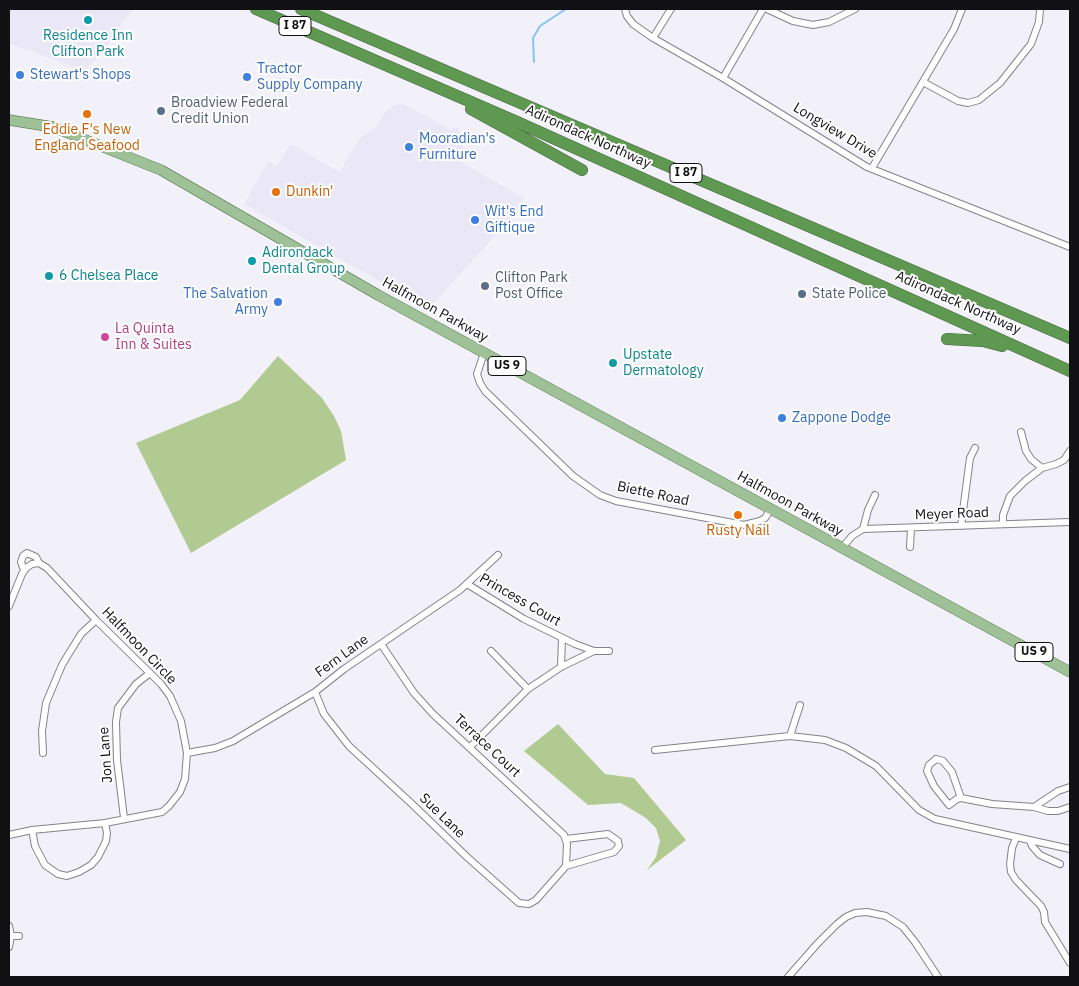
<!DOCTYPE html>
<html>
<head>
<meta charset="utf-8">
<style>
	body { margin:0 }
	#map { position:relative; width:1079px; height:986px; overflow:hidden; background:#f2f0f8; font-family:"IBM Plex Sans",sans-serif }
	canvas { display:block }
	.frame { position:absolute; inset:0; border:10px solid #111013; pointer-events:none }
</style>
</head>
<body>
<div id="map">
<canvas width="1079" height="986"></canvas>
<div class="frame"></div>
</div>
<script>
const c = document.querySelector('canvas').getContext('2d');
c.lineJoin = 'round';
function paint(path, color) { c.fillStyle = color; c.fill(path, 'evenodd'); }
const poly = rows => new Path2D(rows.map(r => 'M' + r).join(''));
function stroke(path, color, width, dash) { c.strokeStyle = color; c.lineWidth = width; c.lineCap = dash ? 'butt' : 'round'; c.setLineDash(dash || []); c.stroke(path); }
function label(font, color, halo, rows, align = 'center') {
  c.font = font + ' "IBM Plex Sans",sans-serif'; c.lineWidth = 4; c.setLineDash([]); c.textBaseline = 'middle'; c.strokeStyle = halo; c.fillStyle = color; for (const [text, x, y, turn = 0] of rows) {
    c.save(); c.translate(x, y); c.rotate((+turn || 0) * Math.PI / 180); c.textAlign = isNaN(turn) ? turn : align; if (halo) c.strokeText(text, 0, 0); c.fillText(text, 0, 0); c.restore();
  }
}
paint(poly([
	[9,9,133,9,111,38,104,51,84,71,9,43],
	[403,104,451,130,455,127,458,129,463,139,463,148,458,160,523,198,513,216,428,309,244,204,268,162,276,166,291,144,339,172,361,137,376,127,386,111,395,105]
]), '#eae7f7');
paint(poly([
	[278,356,322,398,334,416,341,431,346,460,191,553,136,443,240,400],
	[558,724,605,774,634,778,686,840,647,870,656,857,660,841,656,828,646,818,621,803,588,805,524,751]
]), '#b0ca91');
stroke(poly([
	[534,62,533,38,540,26,566,9]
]), '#86c5f0', 2);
const minor = poly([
	[625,9,627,16,633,24,653,38,671,9],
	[767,9,793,21,813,25,829,22,855,9],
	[653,38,723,78,867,167,1070,247],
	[723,78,763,9],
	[923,82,958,101,968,103,979,100,1000,83,1031,44,1039,22,1040,9],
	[872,168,954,29,962,9],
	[484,353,477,374,480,383,485,391,573,476,600,495,616,501,744,525,760,521,765,518,771,509],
	[1021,432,1026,451,1031,459,1042,468],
	[1003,524,1003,515,1010,496,1025,481,1042,468,1056,464,1064,460,1070,451],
	[961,526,970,458,975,448],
	[863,529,868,510,875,495],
	[910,547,911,528],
	[842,548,852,536,863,529,1070,522],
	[24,570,21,562,23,556,27,553,36,557,39,563],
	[467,584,524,619,575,644,594,651],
	[9,606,22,574,26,568,32,564,39,563,47,568,96,620,161,684,170,696,181,721,187,753,185,779,180,792,169,806,162,812,105,823,32,830,9,835],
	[381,644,414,693,433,714,564,835,567,844,566,866],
	[491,651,528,689],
	[561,667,562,638],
	[315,692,324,714,349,746,412,804,467,857,519,903,529,904,536,900,566,866,614,852,619,846,618,841,608,834,566,839],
	[790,736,800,705],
	[470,747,528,689,561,667,594,651,609,651],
	[655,750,790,736,825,740,846,748,876,766,919,810,935,819,1070,849],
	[43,753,42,731,46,703,62,665,68,655,81,634,96,620],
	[187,753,215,748,233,741,315,692,344,669,460,590,498,555],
	[936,759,943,761,952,772,961,798,957,799,949,805,934,786,927,771,929,765,936,759],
	[1070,787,1058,791,1034,807,1048,811,1058,811,1070,807],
	[961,798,992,804,1034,807],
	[124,818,117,760,116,722,118,708,136,684,150,673],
	[32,830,35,846,45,865,58,874,67,876,79,872,91,865,98,857,106,841,107,833,105,823],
	[1016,838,1012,848,1010,864,1011,872,1016,880,1041,906,1044,912,1045,922,1070,963],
	[1030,841,1032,846,1040,855,1060,864],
	[9,926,11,936,9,947],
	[11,936,19,936],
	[788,977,818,943,837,924,846,917,855,913,867,912,886,916,903,927,915,942,938,977]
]);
const primary = poly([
	[9,120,53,127,161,170,378,295,1070,672]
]);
const motorway = poly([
	[256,9,515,121,1070,371],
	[301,9,1070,338],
	[471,109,582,170],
	[947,339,983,341,1002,346]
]);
stroke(minor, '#84828a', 8);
stroke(primary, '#43683b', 11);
stroke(motorway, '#43683b', 12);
stroke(minor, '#fff', 6);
stroke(primary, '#9ec197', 10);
stroke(motorway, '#5e9851', 11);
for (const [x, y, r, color] of [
	[88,20,5,"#0f9aa8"],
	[20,75,5,"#3f7fe0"],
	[247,77,5,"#3f7fe0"],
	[161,111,5,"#5c6f8a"],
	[87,114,5,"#e8710a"],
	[409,147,5,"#3f7fe0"],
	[276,192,5,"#e8710a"],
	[475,220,5,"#3f7fe0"],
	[252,261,5,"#0f9aa8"],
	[49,276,5,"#0f9aa8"],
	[485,286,5,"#5c6f8a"],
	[802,294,5,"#5c6f8a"],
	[278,302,5,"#3f7fe0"],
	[105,337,5,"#d1479c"],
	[613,363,5,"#0f9aa8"],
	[782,418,5,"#3f7fe0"],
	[738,515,5,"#e8710a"]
]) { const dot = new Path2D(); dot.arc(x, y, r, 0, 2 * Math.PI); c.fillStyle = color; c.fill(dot); stroke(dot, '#fefefe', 2); }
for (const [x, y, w] of [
	[295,26,32],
	[686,173,32],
	[507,366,38],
	[1034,652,38]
]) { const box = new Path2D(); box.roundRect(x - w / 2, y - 9.5, w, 19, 4); c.fillStyle = '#fefefe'; c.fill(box); stroke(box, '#111013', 1); }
label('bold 12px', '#111013', null, [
	["I 87",295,26],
	["I 87",686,173],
	["US 9",507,366],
	["US 9",1034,652]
]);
label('14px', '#0d838f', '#fefefe', [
	["Residence Inn",88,36,"center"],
	["Clifton Park",88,52,"center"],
	["Adirondack",262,253],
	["Dental Group",262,269],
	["6 Chelsea Place",59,276],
	["Upstate",623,355],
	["Dermatology",623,371]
], 'left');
label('14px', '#366cbe', '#fefefe', [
	["Tractor",257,69],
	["Supply Company",257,85],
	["Stewart's Shops",30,75],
	["Mooradian's",419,139],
	["Furniture",419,155],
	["Wit's End",485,212],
	["Giftique",485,228],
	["The Salvation",268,294,"right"],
	["Army",268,310,"right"],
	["Zappone Dodge",792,418]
], 'left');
label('14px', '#4e5e75', '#fefefe', [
	["Broadview Federal",171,103],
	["Credit Union",171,119],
	["Clifton Park",495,278],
	["Post Office",495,294],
	["State Police",812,294]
], 'left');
label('14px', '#c56008', '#fefefe', [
	["Eddie F's New",87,130],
	["England Seafood",87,146],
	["Dunkin'",286,192,"left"],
	["Rusty Nail",738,531]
]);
label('14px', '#111013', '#fefefe', [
	["Longview Drive",835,131,31],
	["Adirondack Northway",588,137,24],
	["Adirondack Northway",958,303,24],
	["Halfmoon Parkway",435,310,29],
	["Biette Road",653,494,12],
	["Halfmoon Parkway",790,504,29],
	["Meyer Road",952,514,-2],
	["Princess Court",520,600,30],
	["Halfmoon Circle",139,646,46],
	["Fern Lane",342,656,-36],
	["Terrace Court",487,746,43],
	["Jon Lane",106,755,-94],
	["Sue Lane",442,816,44]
]);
label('14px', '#b23c85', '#fefefe', [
	["La Quinta",115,329],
	["Inn & Suites",115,345]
], 'left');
</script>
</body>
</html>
